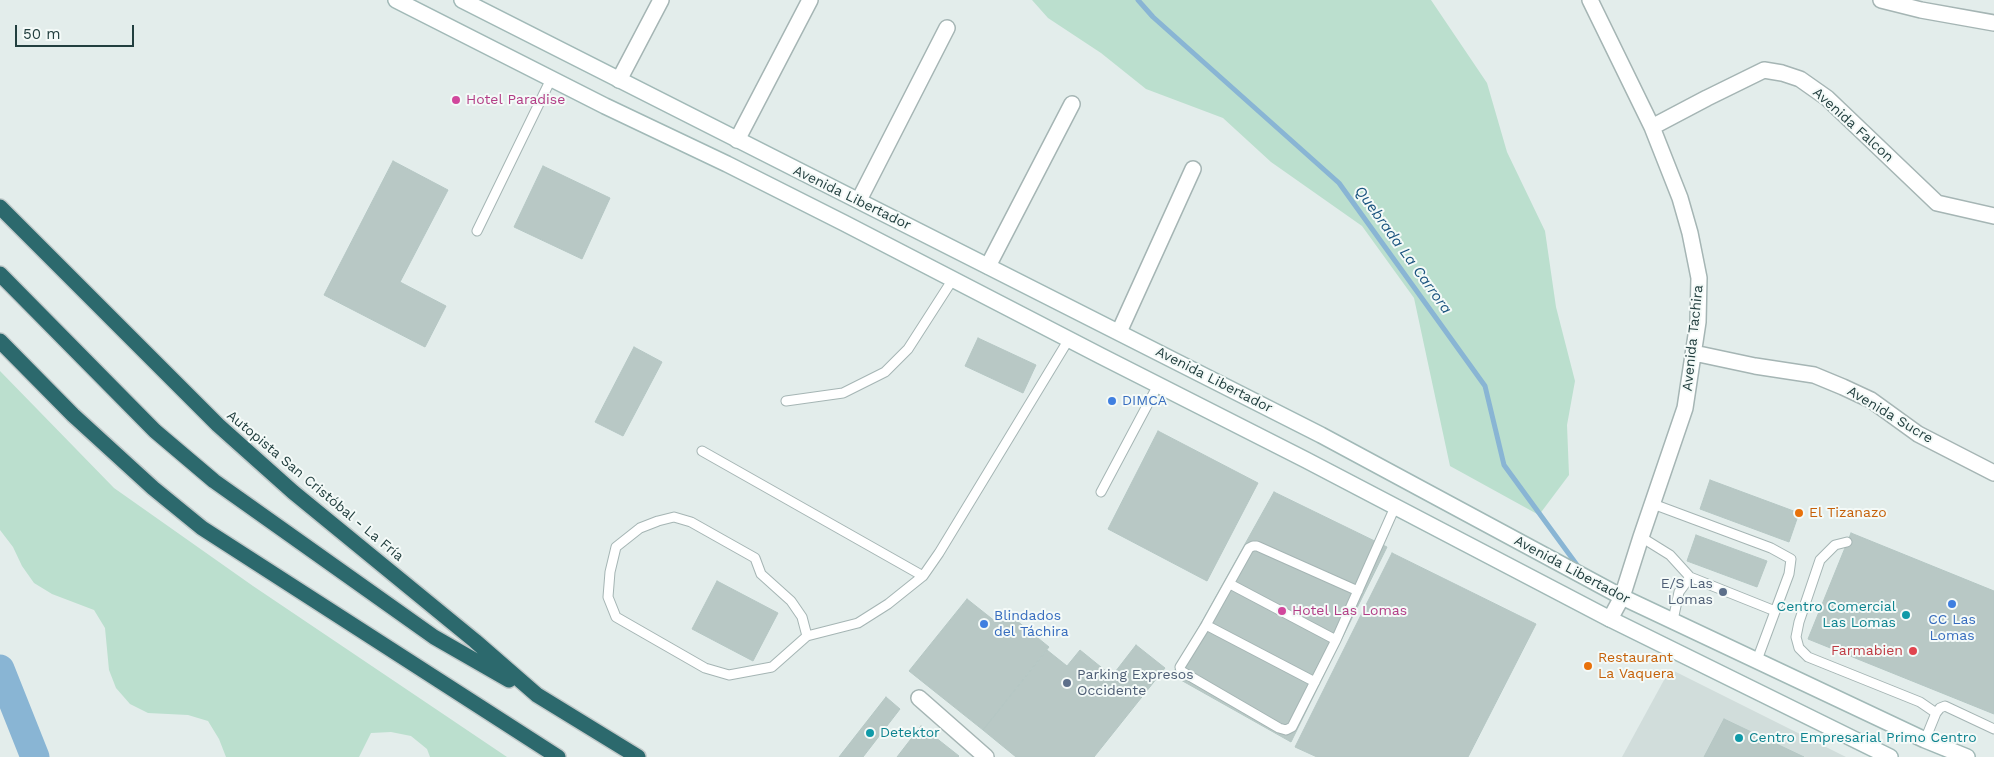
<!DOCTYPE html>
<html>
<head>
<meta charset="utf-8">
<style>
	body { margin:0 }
	#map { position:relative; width:1994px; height:757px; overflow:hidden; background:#e3edeb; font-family:"Work Sans",sans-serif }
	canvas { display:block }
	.scale { position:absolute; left:15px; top:25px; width:119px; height:22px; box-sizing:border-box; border:2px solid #223f3f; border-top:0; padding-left:6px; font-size:15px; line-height:18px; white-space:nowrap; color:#223f3f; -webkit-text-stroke:4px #f4faf8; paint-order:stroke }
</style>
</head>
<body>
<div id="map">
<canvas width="1994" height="757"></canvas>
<div class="scale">50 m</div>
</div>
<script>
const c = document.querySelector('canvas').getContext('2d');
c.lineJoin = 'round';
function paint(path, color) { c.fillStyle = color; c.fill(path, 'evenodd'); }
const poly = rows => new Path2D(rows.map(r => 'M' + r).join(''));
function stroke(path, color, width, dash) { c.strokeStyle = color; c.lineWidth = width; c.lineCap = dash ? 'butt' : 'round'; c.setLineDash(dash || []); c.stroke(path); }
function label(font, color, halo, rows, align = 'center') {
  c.font = font + ' "Work Sans",sans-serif'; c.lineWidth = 4; c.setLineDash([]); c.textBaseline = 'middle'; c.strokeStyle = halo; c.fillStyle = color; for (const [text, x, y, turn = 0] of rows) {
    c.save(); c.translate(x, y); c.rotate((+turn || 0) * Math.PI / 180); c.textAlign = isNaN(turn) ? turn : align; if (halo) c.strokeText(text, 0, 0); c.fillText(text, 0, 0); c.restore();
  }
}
paint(poly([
	[1670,669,1846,757,1622,757]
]), '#d1dddb');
paint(poly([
	[1032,0,1431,0,1487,83,1507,152,1545,231,1556,307,1575,381,1567,425,1569,475,1539,515,1450,466,1414,298,1362,226,1271,162,1223,118,1146,89,1101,53,1048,18],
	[0,371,114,488,253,586,507,757,430,757,427,749,411,736,391,732,371,733,359,757,226,757,219,739,208,721,188,715,148,713,130,704,116,688,109,670,105,628,94,610,52,594,34,583,22,566,13,547,0,530]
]), '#bbdfce');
stroke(poly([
	[1138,0,1153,17,1339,183,1485,386,1504,465,1577,565]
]), '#89b5d4', 5);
stroke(poly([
	[0,669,35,757]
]), '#89b5d4', 29);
const building = poly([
	[393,161,448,190,400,282,446,306,425,347,324,295,393,161],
	[543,166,610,198,582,259,514,227,543,166],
	[978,338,1036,365,1023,393,965,366,978,338],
	[634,347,662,362,623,436,595,422,634,347],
	[1158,431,1258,483,1207,581,1108,529,1158,431],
	[1710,480,1799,513,1789,542,1700,509,1710,480],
	[1274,492,1387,547,1291,742,1172,675,1274,492],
	[1851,533,1994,591,1994,714,1808,639,1851,533],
	[1696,535,1767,561,1757,587,1687,561,1696,535],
	[1392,553,1536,624,1468,757,1317,757,1295,747,1392,553],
	[717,581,778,613,753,661,692,629,717,581],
	[967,599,996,622,1005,611,1049,647,983,730,909,671,967,599],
	[1136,645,1165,668,1094,757,1016,757,983,730,1047,650,1067,666,1080,650,1112,676,1136,645],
	[886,697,900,709,863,757,839,757,886,697],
	[1724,719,1804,757,1704,757,1724,719],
	[921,726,959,756,958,757,897,757,921,726]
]);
paint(building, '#b8c8c5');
stroke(building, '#b5c7c4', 1);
const service = poly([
	[477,231,551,79],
	[786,401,843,393,885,372,908,349,953,279],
	[702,451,923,576],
	[1101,492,1158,385],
	[1653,504,1771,548,1791,559,1789,574,1757,660],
	[1641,537,1670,555,1690,577,1775,611],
	[1847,542,1835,545,1820,560,1799,622,1796,637,1799,648,1808,657,1920,702,1936,713],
	[1230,584,1336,640],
	[1358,591,1257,546,1253,546,1249,548,1206,625,1180,667,1181,671,1279,728,1286,730,1292,727,1336,640,1395,507],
	[1673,620,1679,592,1690,577],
	[1206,625,1315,682],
	[807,636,802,617,791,601,761,574,755,558,691,522,674,517,658,521,640,528,616,547,610,572,608,597,616,617,705,668,729,675,772,667,807,636,858,623,888,604,923,576,939,553,1069,339],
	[1925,740,1936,713,1940,708,1945,706,1994,729]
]);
const minor = poly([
	[1590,0,1652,127,1680,198,1690,233,1699,278,1698,322,1685,408,1641,537,1622,597,1610,619],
	[1881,0,1921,10,1994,23],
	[619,80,661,0],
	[1652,127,1707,98,1764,70,1782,73,1800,79,1827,98,1937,203,1994,216],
	[737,140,810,0],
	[859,200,947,28],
	[988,266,1072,104],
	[1119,332,1193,169],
	[1694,353,1755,366,1814,375,1843,387,1871,400,1918,434,1994,473],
	[919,698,986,757]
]);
const secondary = poly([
	[396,0,605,106,727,164,844,223,1101,356,1306,460,1610,619,1890,757],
	[462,0,1321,435,1622,597,1925,740,1967,757]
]);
const motorway = poly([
	[0,207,218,425,293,492,475,641,537,695,638,757],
	[0,274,155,431,214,481,434,637,509,680],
	[0,341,73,415,153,488,202,528,558,757]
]);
stroke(service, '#a5b5b4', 11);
stroke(minor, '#a5b5b4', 18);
stroke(secondary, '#a1b9b7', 18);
stroke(motorway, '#c1c9c9', 18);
stroke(service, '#fff', 9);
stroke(minor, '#fff', 15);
stroke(secondary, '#fff', 15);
stroke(motorway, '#2c696d', 15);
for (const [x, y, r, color] of [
	[456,100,5,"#d1479c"],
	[1112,401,5,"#3f7fe0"],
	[1799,513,5,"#e8710a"],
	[1723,592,5,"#5c6f8a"],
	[1952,604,5,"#3f7fe0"],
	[1282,611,5,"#d1479c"],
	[1906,615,5,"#0f9aa8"],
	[984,624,5,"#3f7fe0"],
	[1913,651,5,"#e0444e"],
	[1588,666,5,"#e8710a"],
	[1067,683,5,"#5c6f8a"],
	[870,733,5,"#0f9aa8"],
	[1739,738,5,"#0f9aa8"]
]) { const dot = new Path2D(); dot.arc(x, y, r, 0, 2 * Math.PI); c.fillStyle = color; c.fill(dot); stroke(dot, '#f4faf8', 2); }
label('14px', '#b23c85', '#f4faf8', [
	["Hotel Paradise",466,100],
	["Hotel Las Lomas",1292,611]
], 'left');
label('14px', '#223f3f', '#f4faf8', [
	["Avenida Falcon",1853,125,42],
	["Avenida Libertador",852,198,26],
	["Avenida Tachira",1693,338,-84],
	["Avenida Libertador",1214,380,27],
	["Avenida Sucre",1890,415,31],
	["Autopista San Cristóbal - La Fría",315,486,40],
	["Avenida Libertador",1572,570,28]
]);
label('14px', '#366cbe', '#f4faf8', [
	["DIMCA",1122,401],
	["Blindados",994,616],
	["del Táchira",994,632],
	["CC Las",1952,620,"center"],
	["Lomas",1952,636,"center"]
], 'left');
label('14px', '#c56008', '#f4faf8', [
	["El Tizanazo",1809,513],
	["Restaurant",1598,658],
	["La Vaquera",1598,674]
], 'left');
label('14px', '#4e5e75', '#f4faf8', [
	["E/S Las",1713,584],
	["Lomas",1713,600],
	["Parking Expresos",1077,675,"left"],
	["Occidente",1077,691,"left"]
], 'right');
label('14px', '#0d838f', '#f4faf8', [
	["Centro Comercial",1896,607,"right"],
	["Las Lomas",1896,623,"right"],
	["Detektor",880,733],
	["Centro Empresarial Primo Centro",1749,738]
], 'left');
label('14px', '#be3a42', '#f4faf8', [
	["Farmabien",1903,651]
], 'right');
label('italic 15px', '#19537e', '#f4faf8', [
	["Quebrada La Carrora",1403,250,54]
]);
</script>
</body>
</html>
